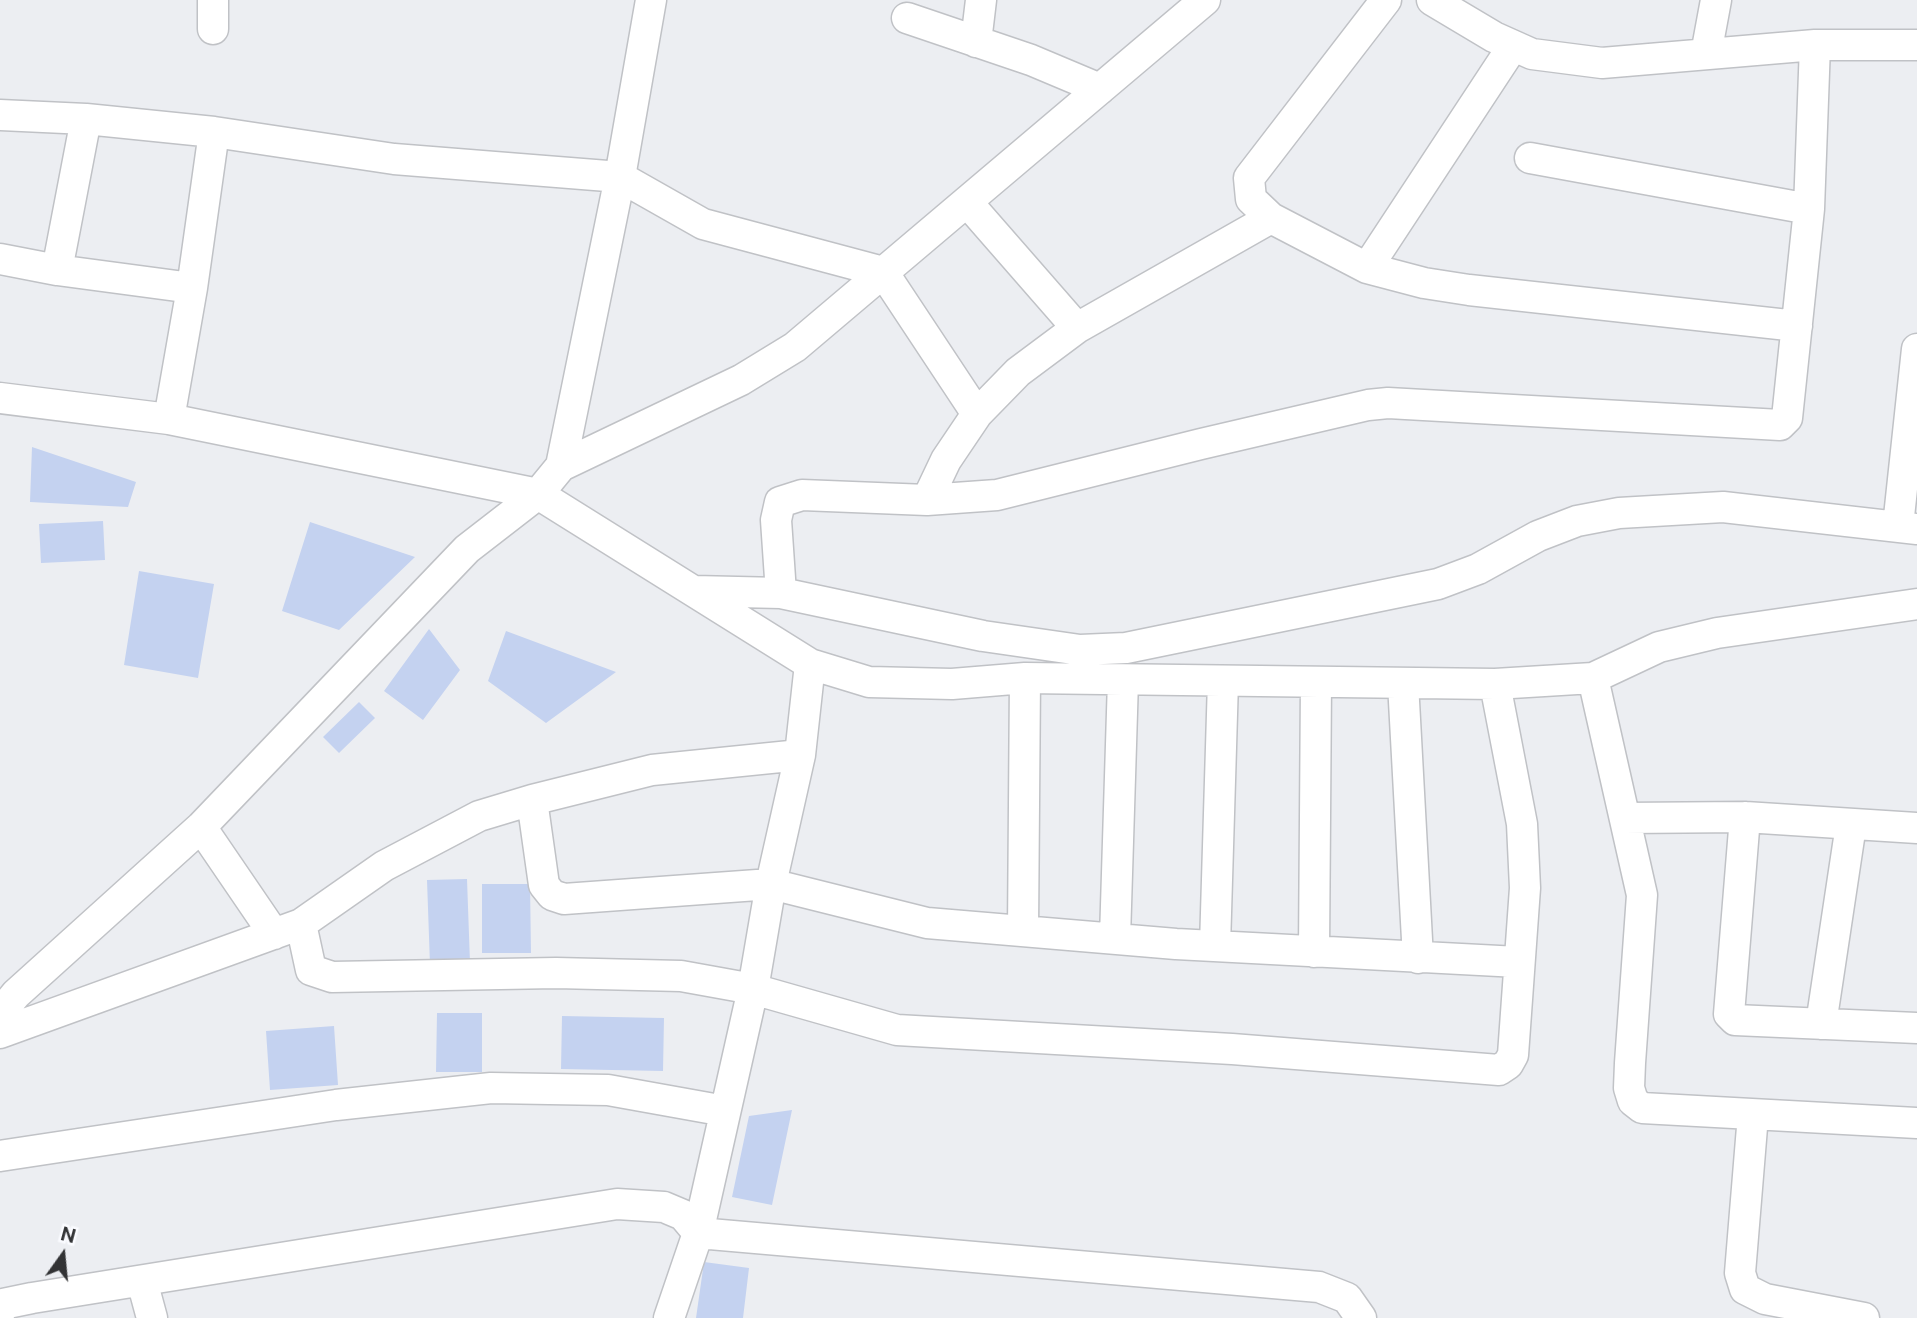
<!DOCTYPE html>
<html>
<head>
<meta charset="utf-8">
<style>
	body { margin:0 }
	#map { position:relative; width:1917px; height:1318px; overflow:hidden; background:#eceef2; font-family:"Public Sans",sans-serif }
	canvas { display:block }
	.north { position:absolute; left:28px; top:1220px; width:70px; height:70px; -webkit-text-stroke:5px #fafbff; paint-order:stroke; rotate:15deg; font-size:19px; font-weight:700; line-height:28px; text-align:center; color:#323335 }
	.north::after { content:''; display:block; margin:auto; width:24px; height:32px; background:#323335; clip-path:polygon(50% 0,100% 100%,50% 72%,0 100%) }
</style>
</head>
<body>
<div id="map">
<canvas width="1917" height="1318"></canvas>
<div class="north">N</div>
</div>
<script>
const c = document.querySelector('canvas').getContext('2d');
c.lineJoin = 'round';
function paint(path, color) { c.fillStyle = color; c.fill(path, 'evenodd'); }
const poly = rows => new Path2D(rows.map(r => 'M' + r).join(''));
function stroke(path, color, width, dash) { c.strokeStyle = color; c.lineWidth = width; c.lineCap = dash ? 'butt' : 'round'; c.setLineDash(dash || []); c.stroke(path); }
paint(poly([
	[32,447,136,482,128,507,30,502],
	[103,521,105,560,41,563,39,524],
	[310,522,415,557,339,630,282,611],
	[139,571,214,584,198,678,124,665],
	[429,629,460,670,423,720,384,691],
	[506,631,616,672,546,723,488,681],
	[359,702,375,718,339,753,323,737],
	[467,879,470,963,430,965,427,880],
	[482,884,530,884,531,953,482,953],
	[437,1013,482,1013,482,1072,436,1072],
	[562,1016,664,1018,663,1071,561,1069],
	[334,1026,338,1085,270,1090,266,1031],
	[792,1110,772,1205,732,1197,749,1116],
	[704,1262,749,1268,743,1318,696,1318]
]), '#c4d2f0');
const street = poly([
	[1386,0,1249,178,1251,199,1271,218,1367,268,1424,283,1469,290,1797,326],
	[1432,0,1494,37,1532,54,1602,63,1815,45,1917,45],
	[907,18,1031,60,1100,89],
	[213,29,213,0],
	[976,42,981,0],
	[1706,54,1716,0],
	[0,115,86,119,214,132,394,159,620,177,703,224,883,272,977,414],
	[1530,158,1809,209],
	[967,202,1077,328],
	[0,259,57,270,192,288],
	[1367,268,1513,46],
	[57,270,86,119],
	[0,398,169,419,538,494,810,664,869,682,952,684,1025,678,1495,684,1593,678,1659,647,1717,633,1917,604],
	[169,419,192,288,214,132],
	[561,466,620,177,651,0],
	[927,500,946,460,977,414,1018,372,1077,328,1271,218],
	[1898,526,1917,349],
	[694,591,781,593,983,636,1080,650,1126,648,1438,584,1478,569,1538,536,1577,521,1619,513,1723,507,1917,529],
	[781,593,776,520,780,502,802,495,927,500,997,495,1201,444,1368,405,1388,403,1780,425,1787,418,1809,209,1815,45],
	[1593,678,1642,895,1630,1063,1629,1088,1633,1101,1642,1108,1917,1123],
	[1403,683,1418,958],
	[532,800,544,885,552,895,564,899,771,884,927,923,1176,944,1518,962],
	[1745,817,1729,1014,1735,1020,1917,1028],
	[1625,818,1745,817,1917,828],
	[201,827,274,934],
	[301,924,311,970,332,977,556,973,681,976,753,989,897,1030,1232,1049,1499,1070,1508,1064,1513,1055,1525,888,1522,824,1495,684],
	[1023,931,1025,678],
	[1115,938,1123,680],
	[1215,946,1223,681],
	[1314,952,1316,682],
	[0,1013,16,994,201,827,467,549,538,494,561,466,741,380,795,347,1205,0],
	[1821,1024,1851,825],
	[0,1033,301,924,384,866,479,816,532,800,652,770,800,755],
	[1753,1115,1740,1273,1745,1289,1765,1299,1864,1318],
	[0,1156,336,1105,491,1088,608,1090,725,1111],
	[142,1281,152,1318],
	[0,1312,3,1304,32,1298,617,1204,664,1207,683,1215,698,1233,1319,1287,1347,1298,1361,1318],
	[669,1318,698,1233,753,989,771,884,800,755,810,664]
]);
stroke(street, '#c0c2c6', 33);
stroke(street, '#fff', 30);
</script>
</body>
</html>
